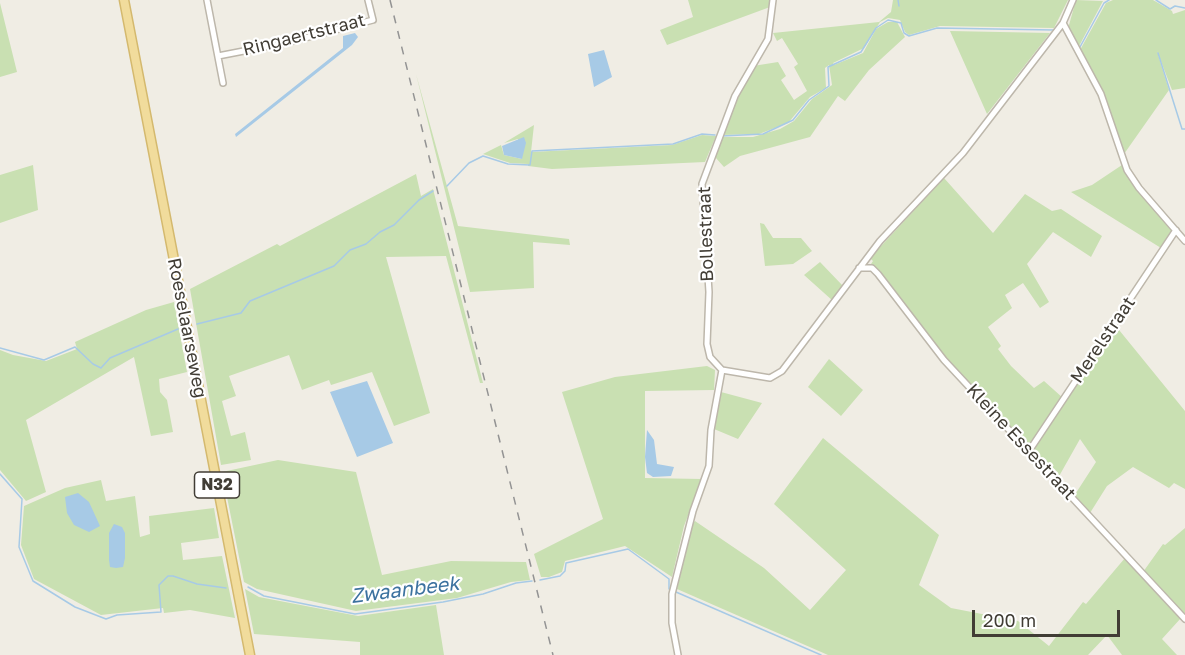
<!DOCTYPE html>
<html>
<head>
<meta charset="utf-8">
<style>
	body { margin:0 }
	#map { position:relative; width:1185px; height:655px; overflow:hidden; background:#f0ede4; font-family:"Golos Text",sans-serif }
	canvas { display:block }
	.scale { position:absolute; left:972px; top:610px; width:148px; height:27px; box-sizing:border-box; border:3px solid #413d35; border-top:0; padding-left:8px; font-size:18px; line-height:21px; white-space:nowrap; color:#413d35; -webkit-text-stroke:4px #fff; paint-order:stroke }
</style>
</head>
<body>
<div id="map">
<canvas width="1185" height="655"></canvas>
<div class="scale">200 m</div>
</div>
<script>
const c = document.querySelector('canvas').getContext('2d');
c.lineJoin = 'round';
function paint(path, color) { c.fillStyle = color; c.fill(path, 'evenodd'); }
const poly = rows => new Path2D(rows.map(r => 'M' + r).join(''));
function stroke(path, color, width, dash) { c.strokeStyle = color; c.lineWidth = width; c.lineCap = dash ? 'butt' : 'round'; c.setLineDash(dash || []); c.stroke(path); }
function label(font, color, halo, rows, align = 'center') {
  c.font = font + ' "Golos Text",sans-serif'; c.lineWidth = 4.5; c.setLineDash([]); c.textBaseline = 'middle'; c.strokeStyle = halo; c.fillStyle = color; for (const [text, x, y, turn = 0] of rows) {
    c.save(); c.translate(x, y); c.rotate((+turn || 0) * Math.PI / 180); c.textAlign = isNaN(turn) ? turn : align; if (halo) c.strokeText(text, 0, 0); c.fillText(text, 0, 0); c.restore();
  }
}
paint(poly([
	[688,0,771,0,770,7,667,45,660,30,693,17],
	[893,0,1068,0,1054,28,940,26,909,35,905,32,900,20,888,18,880,22,864,48,833,63,834,65,863,53,876,29,888,22,897,22,905,37,869,70,845,101,838,96,810,137,740,156,724,167,715,157,720,137,753,137,780,129,794,121,812,99,832,85,829,65,825,68,826,88,810,97,788,123,759,134,721,135,753,66,778,62,786,76,781,80,794,100,807,91,794,67,798,64,782,38,777,41,773,33,879,22,891,12],
	[1076,0,1103,1,1078,48,1069,33,1069,25],
	[1113,0,1153,0,1172,11,1173,14,1185,10,1185,88,1172,90,1157,51,1169,90,1124,154,1103,93,1080,50,1106,3],
	[0,3,17,72,0,77],
	[950,31,1050,33,987,114],
	[416,74,458,226,569,239,570,245,533,242,534,288,470,292],
	[534,125,531,152,672,145,702,135,716,136,705,162,552,169,528,166,528,164,510,163,483,154,501,145,504,155,522,159,518,139,504,143],
	[33,165,38,210,0,223,0,175],
	[1122,165,1137,190,1170,227,1172,232,1161,248,1071,192,1092,185],
	[416,174,421,196,433,189,483,383,480,383,446,256,386,257,430,413,394,426,372,372,331,385,329,380,302,390,289,355,229,376,236,396,222,401,231,436,245,432,251,460,221,465,190,289,277,244,280,246],
	[944,178,993,233,1025,194,1052,211,1061,209,1102,236,1091,257,1053,232,1027,264,1049,302,1040,308,1023,283,1005,295,1012,308,988,327,1001,346,998,349,1011,366,1034,388,1044,381,1063,398,1028,447,948,361,871,264,873,261,870,258],
	[760,223,764,224,773,238,801,238,812,251,793,264,765,266],
	[820,262,843,286,833,301,804,275],
	[174,302,187,372,159,379,160,392,167,400,173,432,151,436,134,357,26,420,46,492,26,501,0,470,0,350,13,355,46,361,77,349,75,342,146,310],
	[1115,325,1185,411,1185,489,1174,483,1169,488,1133,467,1107,486,1090,513,1074,496,1096,462,1080,439,1058,478,1033,451],
	[829,359,863,390,841,416,808,387],
	[707,366,715,370,714,390,645,391,645,478,702,479,684,526,672,577,625,546,565,561,562,572,549,577,541,577,534,554,603,519,562,392,615,377],
	[721,392,762,403,738,439,714,429],
	[823,438,939,535,919,585,951,608,1018,621,1049,646,1083,602,1086,604,1125,558,1181,618,1162,639,1177,655,1122,655,1107,635,1088,655,828,655,677,589,693,523,695,521,764,568,810,610,846,570,774,504],
	[278,460,356,472,382,575,451,561,526,562,530,580,511,582,457,598,356,611,257,589,244,582,222,472],
	[101,480,106,501,135,496,140,537,150,534,149,516,214,508,219,538,181,543,183,560,222,556,235,618,190,610,164,613,163,608,101,615,34,579,21,545,24,506,65,488],
	[1185,528,1185,615,1143,572,1163,544,1165,545],
	[245,589,259,597,358,616,436,605,444,655,360,655,360,642,254,634]
]), '#c9e0b2');
paint(poly([
	[355,33,358,37,352,45,236,137,235,134,343,48,343,36],
	[604,50,612,77,594,87,588,54],
	[524,137,526,143,522,159,504,155,502,146],
	[367,381,393,443,357,457,330,392],
	[647,430,654,440,657,464,674,467,671,476,653,477,647,473,645,457],
	[78,493,89,502,100,526,89,532,74,525,67,513,65,497],
	[114,524,122,527,125,533,125,558,123,567,116,568,110,567,109,560,109,533]
]), '#a7cae6');
stroke(poly([
	[898,0,899,6],
	[1156,0,1170,9,1175,6,1185,8],
	[1080,47,1104,3,1109,0],
	[1158,53,1182,129,1185,129],
	[722,136,763,134,793,120,809,100,829,86,828,67,861,52,876,28,888,20,901,23,904,33,909,36,937,28,1054,30],
	[447,186,469,163,483,156,508,164,530,165,532,151,673,144,702,134,715,135],
	[197,324,241,313,250,301,334,266,350,250,366,244,380,232,394,225,419,200,433,191],
	[0,348,44,360,75,347,93,364,101,368,110,358,178,329],
	[0,474,22,499,19,547,33,581,75,607,106,619,117,615,161,612,159,585,168,576,173,576,197,584,226,588],
	[540,580,560,576,565,571,566,563,628,549,665,576,669,579,669,589],
	[248,587,264,596,355,614,443,602,483,594,516,583,532,581],
	[676,592,821,655]
]), '#a7cae6', 1.5);
const minor = poly([
	[207,0,223,83],
	[1063,23,1101,94,1127,170,1139,188,1185,241],
	[218,56,290,42,373,20,368,0],
	[859,268,872,268,878,274,944,360,1185,619],
	[722,370,770,378,782,371,880,241,963,153,1063,23,1073,0],
	[722,370,710,357,707,344,709,292,702,184,735,96,768,39,773,0],
	[1029,451,1176,230],
	[678,655,672,623,672,594,693,511,709,466,711,430,722,370]
]);
const primary = poly([
	[124,0,250,655]
]);
stroke(minor, '#bdb7ab', 8);
stroke(primary, '#d4b96e', 11);
stroke(minor, '#fff', 5);
stroke(primary, '#f1dc9c', 8);
stroke(poly([
	[390,0,553,655]
]), '#939393', 1.5, [8, 8]);
for (const [x, y, w] of [
	[217,485,45]
]) { const box = new Path2D(); box.roundRect(x - w / 2, y - 13, w, 26, 4.5); c.fillStyle = '#fff'; c.fill(box); stroke(box, '#413d35', 1.5); }
label('bold 16px', '#413d35', null, [
	["N32",217,485]
]);
label('18px', '#413d35', '#fff', [
	["Ringaertstraat",304,35,-14],
	["Bollestraat",706,234,-92],
	["Roeselaarseweg",187,328,79],
	["Merelstraat",1103,340,-56],
	["Kleine Essestraat",1021,442,47]
]);
label('italic 20px', '#3c729f', '#fff', [
	["Zwaanbeek",405,590,-7]
]);
</script>
</body>
</html>
